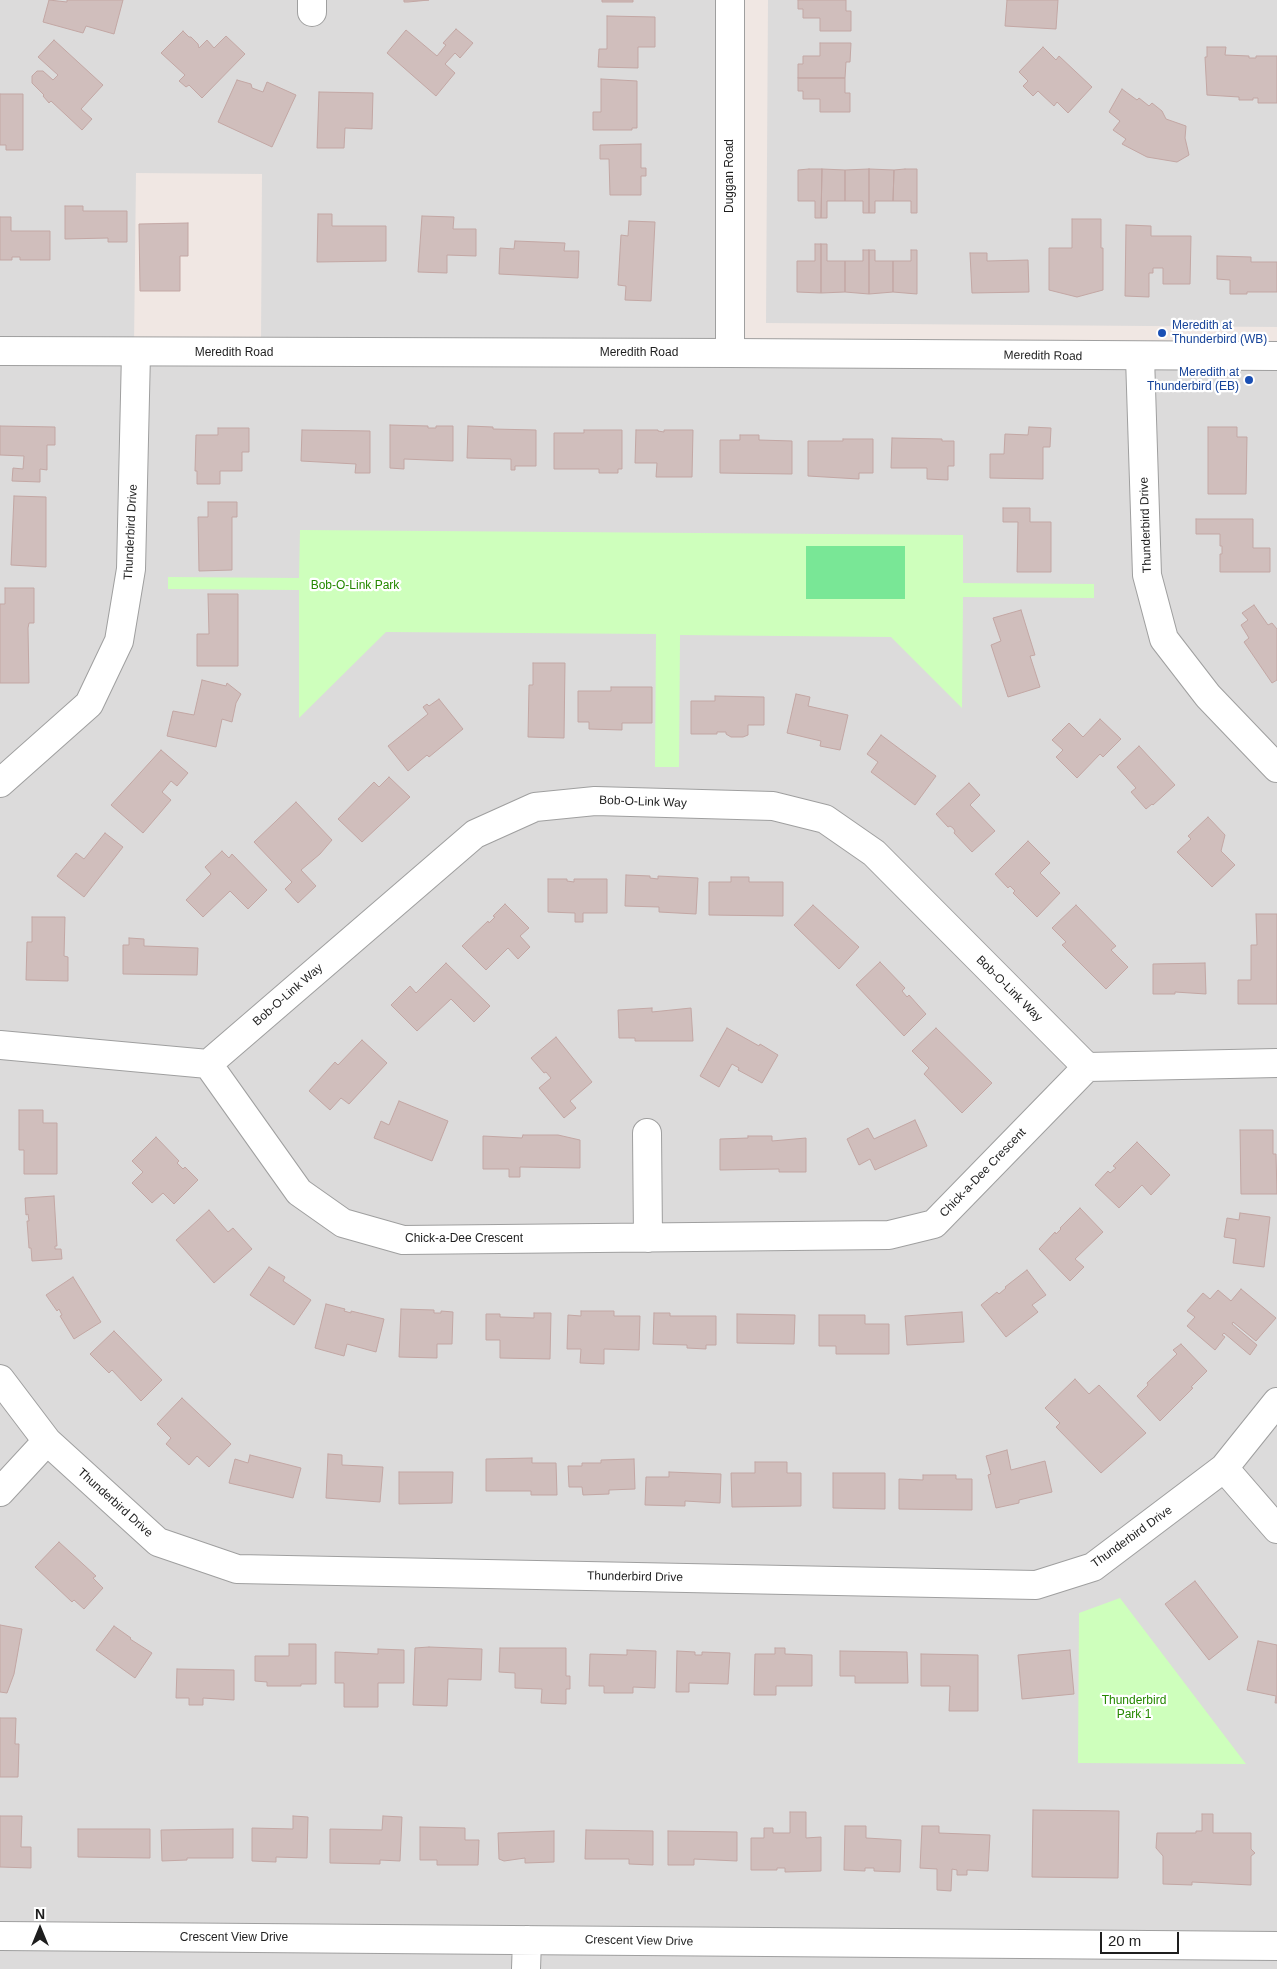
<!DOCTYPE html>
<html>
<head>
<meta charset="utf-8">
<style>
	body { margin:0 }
	#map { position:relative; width:1277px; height:1969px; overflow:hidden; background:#f0e7e3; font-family:Helvetica,sans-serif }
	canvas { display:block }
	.north { position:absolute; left:15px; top:1904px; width:50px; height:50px; -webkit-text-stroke:4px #fff; paint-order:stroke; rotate:0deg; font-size:14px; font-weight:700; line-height:20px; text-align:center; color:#1e1e1e }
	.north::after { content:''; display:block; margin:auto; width:18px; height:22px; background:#1e1e1e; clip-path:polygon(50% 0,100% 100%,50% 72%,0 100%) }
	.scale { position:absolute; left:1100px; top:1932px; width:79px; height:22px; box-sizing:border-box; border:2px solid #1e1e1e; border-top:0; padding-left:6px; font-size:15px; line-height:18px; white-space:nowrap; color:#1e1e1e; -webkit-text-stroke:4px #fff; paint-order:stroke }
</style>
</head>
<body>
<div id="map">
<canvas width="1277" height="1969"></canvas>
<div class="north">N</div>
<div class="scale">20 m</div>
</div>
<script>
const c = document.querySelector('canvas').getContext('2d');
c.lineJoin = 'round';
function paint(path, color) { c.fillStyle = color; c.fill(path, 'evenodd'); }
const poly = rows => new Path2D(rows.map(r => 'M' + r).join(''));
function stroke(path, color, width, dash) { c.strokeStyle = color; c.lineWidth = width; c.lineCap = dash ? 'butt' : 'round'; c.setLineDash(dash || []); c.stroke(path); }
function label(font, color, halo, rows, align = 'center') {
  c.font = font + ' Helvetica,sans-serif'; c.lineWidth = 4.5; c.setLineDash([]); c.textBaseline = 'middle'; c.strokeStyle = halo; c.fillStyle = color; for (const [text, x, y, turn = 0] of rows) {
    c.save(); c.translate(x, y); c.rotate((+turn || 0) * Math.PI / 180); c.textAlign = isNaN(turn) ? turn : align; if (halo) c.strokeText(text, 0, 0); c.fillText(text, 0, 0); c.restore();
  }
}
paint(poly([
	[0,0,724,0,724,344,261,344,262,174,136,173,134,346,0,345],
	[768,0,1277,0,1277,327,766,323],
	[0,365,1277,365,1277,1969,0,1969]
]), '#dcdbdb');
paint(poly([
	[300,530,963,535,963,583,1094,584,1094,598,963,597,962,708,891,637,680,635,679,767,655,767,656,634,386,632,299,718,299,590,168,589,168,577,299,578],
	[1120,1598,1246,1764,1078,1763,1079,1613]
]), '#ceffbc');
paint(poly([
	[806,546,905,546,905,599,806,599]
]), '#79e796');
const building = poly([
	[49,0,67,2,67,0,123,0,114,34,86,26,83,33,43,22,49,0],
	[404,0,429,0,408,2,404,2,404,0],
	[602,0,633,0,633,2,602,2,602,0],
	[798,0,846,0,846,11,851,11,851,31,820,31,820,18,803,18,803,9,798,9,798,0],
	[1007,0,1058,0,1056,29,1005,26,1007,0],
	[607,16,655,17,655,47,638,47,638,68,598,67,599,49,607,49,607,16],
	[456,29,473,43,460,58,455,53,445,64,455,73,436,96,387,53,406,30,437,56,446,45,443,43,456,29],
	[183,31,189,37,191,37,198,44,199,48,207,40,214,48,226,36,245,54,202,98,189,85,186,87,179,81,185,75,161,53,183,31],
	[54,40,103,85,81,109,92,119,82,130,51,101,49,103,43,96,44,95,32,83,32,76,37,71,43,71,53,80,58,75,38,57,54,40],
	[820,43,851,43,850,62,846,62,845,78,798,78,798,64,803,64,803,56,820,56,820,43],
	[1043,47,1056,60,1059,56,1092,87,1068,113,1057,102,1054,106,1038,91,1033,96,1023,86,1028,81,1019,72,1043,47],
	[1207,47,1226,47,1225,55,1249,56,1249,58,1256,58,1256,56,1277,56,1277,103,1258,103,1258,98,1253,98,1253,100,1239,100,1239,97,1207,95,1205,57,1207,57,1207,47],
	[798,78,845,78,845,93,850,93,850,112,820,112,820,99,803,99,803,91,798,91,798,78],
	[601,79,637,81,637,128,632,128,632,130,593,130,593,112,601,112,601,79],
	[237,80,251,84,252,88,263,92,267,82,296,95,272,147,218,122,237,80],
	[1122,89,1137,100,1139,98,1149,106,1152,103,1162,111,1166,119,1186,126,1185,138,1189,155,1177,162,1147,157,1122,144,1126,139,1113,130,1120,121,1109,112,1122,89],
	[319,92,373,93,372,129,345,128,344,148,317,148,319,92],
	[0,94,23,94,23,150,6,150,6,145,0,145,0,94],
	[641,144,641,168,646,168,646,176,641,176,641,195,610,195,609,159,600,159,600,145,641,144],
	[809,169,822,169,821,218,815,218,815,201,798,201,798,170,809,169],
	[822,169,845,170,845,201,827,201,827,218,821,218,822,169],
	[869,169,894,170,893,201,875,201,875,213,869,213,869,169],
	[869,169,869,213,863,213,863,201,845,201,845,170,869,169],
	[905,169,917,169,917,213,911,213,911,201,893,201,894,170,905,169],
	[65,206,83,206,83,211,127,211,127,242,108,242,108,238,65,239,65,206],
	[318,214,332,214,332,226,386,226,386,261,317,262,318,214],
	[422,216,454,217,453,229,476,229,476,256,447,255,447,273,418,272,422,216],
	[0,217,11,217,11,231,50,231,50,260,20,260,20,257,12,257,12,260,0,260,0,217],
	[1072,219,1101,219,1101,248,1103,248,1103,290,1077,297,1049,290,1049,248,1072,248,1072,219],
	[629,221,655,222,651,301,625,300,626,286,618,285,621,235,628,236,629,221],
	[188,223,188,256,180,256,180,291,140,291,139,224,188,223],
	[1126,225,1151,226,1151,236,1191,236,1190,284,1163,284,1163,268,1153,268,1153,273,1149,273,1149,297,1125,296,1126,225],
	[515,241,565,243,564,251,579,251,578,278,499,274,500,248,514,249,515,241],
	[815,244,821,244,821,293,797,292,797,261,815,261,815,244],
	[821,244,827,244,827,261,845,261,845,292,821,293,821,244],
	[863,250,869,250,869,294,845,292,845,261,863,261,863,250],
	[869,250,875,250,875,261,893,261,893,292,869,294,869,250],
	[911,250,917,250,917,294,893,292,893,261,911,261,911,250],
	[970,253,987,253,987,261,1028,260,1029,292,972,293,970,253],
	[1217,256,1251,257,1251,262,1277,262,1277,292,1247,292,1247,294,1230,294,1230,280,1217,279,1217,256],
	[390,425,428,426,428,428,436,428,436,426,453,426,453,461,404,459,404,469,390,468,390,425],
	[0,426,55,427,55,445,47,445,47,470,40,469,40,482,12,481,13,468,23,469,24,456,0,455,0,426],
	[468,426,493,427,493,429,536,430,536,466,515,466,515,470,511,470,511,459,467,458,468,426],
	[1029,427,1051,428,1050,447,1043,447,1043,479,990,478,990,454,1004,454,1005,434,1028,435,1029,427],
	[1208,427,1237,427,1237,437,1247,437,1246,494,1208,494,1208,427],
	[218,428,249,428,249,452,242,452,242,471,220,471,220,484,197,484,197,471,195,471,196,435,218,435,218,428],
	[302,430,370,431,370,473,355,473,356,464,301,461,302,430],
	[584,430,622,430,622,469,618,469,618,473,599,473,599,469,554,469,554,433,584,433,584,430],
	[636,430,658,430,658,431,664,432,664,430,693,430,692,477,656,477,657,463,635,463,636,430],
	[740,435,759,435,759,440,792,441,792,474,720,473,720,440,740,440,740,435],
	[892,438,942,439,942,441,954,441,954,466,948,466,948,480,927,479,927,468,891,468,892,438],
	[843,439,873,439,873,473,859,473,859,479,808,476,808,441,843,441,843,439],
	[14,496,46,497,46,567,11,565,14,496],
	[208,502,237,502,237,517,232,517,232,570,199,571,198,517,208,517,208,502],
	[1003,508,1030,508,1030,522,1051,522,1051,572,1017,572,1018,522,1003,522,1003,508],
	[1196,519,1253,519,1253,548,1270,548,1270,572,1220,572,1220,554,1222,554,1222,546,1220,546,1220,534,1196,534,1196,519],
	[5,588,34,588,34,623,29,623,28,628,29,683,0,683,0,604,5,604,5,588],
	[208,594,238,594,238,666,197,666,197,634,209,634,208,594],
	[1254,605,1268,625,1272,623,1277,629,1277,680,1272,683,1244,642,1249,638,1241,625,1248,620,1242,613,1254,605],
	[1021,610,1035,655,1030,656,1040,687,1008,697,991,645,1001,641,993,618,1021,610],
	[533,663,565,663,564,738,528,737,529,685,533,685,533,663],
	[202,680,226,686,227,683,241,694,236,703,232,722,222,719,216,747,167,736,173,711,194,715,202,680],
	[611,687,652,687,652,723,622,723,622,730,589,729,589,722,578,722,578,691,611,691,611,687],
	[796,694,810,697,808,706,848,715,840,750,820,746,821,741,787,733,796,694],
	[715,696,764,697,764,725,748,725,748,735,743,737,731,737,726,734,726,732,717,732,717,734,691,734,691,701,715,701,715,696],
	[439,699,463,729,429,757,427,755,408,771,388,746,428,714,423,707,427,704,429,706,439,699],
	[1100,719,1121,739,1103,757,1100,754,1077,778,1056,757,1063,750,1052,740,1069,723,1083,737,1100,719],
	[881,735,936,776,915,805,871,772,878,762,867,754,881,735],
	[1139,746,1175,785,1153,805,1152,804,1146,809,1131,792,1136,788,1117,767,1139,746],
	[161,750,188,773,177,786,171,781,162,792,171,800,143,833,111,805,161,750],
	[389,777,410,797,362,842,338,819,374,782,379,787,389,777],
	[969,783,980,795,970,805,995,831,972,852,954,833,955,831,953,828,950,826,948,827,936,814,969,783],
	[296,802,332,840,320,854,301,870,316,886,298,903,285,889,292,882,254,842,296,802],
	[1208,817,1225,835,1221,851,1235,865,1212,887,1177,852,1191,839,1188,836,1208,817],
	[105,833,123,847,84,897,57,876,76,853,84,859,105,833],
	[1028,841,1050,863,1040,873,1060,893,1037,917,1013,893,1015,891,1010,886,1008,888,995,874,1028,841],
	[222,851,229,858,232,854,267,890,248,909,230,891,203,917,186,900,211,874,205,867,222,851],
	[626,875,650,876,650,878,658,879,658,876,698,878,696,914,659,912,659,907,625,906,626,875],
	[731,877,749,877,749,882,783,882,783,916,709,915,709,882,731,882,731,877],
	[548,879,567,879,567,881,574,882,574,879,607,879,607,913,583,913,583,922,575,922,575,913,548,912,548,879],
	[505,904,529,928,520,936,530,947,518,959,508,948,486,970,462,946,488,921,489,923,495,917,493,916,505,904],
	[813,905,859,947,839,969,794,925,813,905],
	[1076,905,1116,946,1111,950,1128,967,1106,989,1062,945,1066,942,1052,928,1076,905],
	[1256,914,1277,914,1277,1004,1238,1004,1238,980,1251,980,1251,945,1257,945,1256,914],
	[32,917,65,917,64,956,68,957,68,981,26,980,27,942,32,942,32,917],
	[129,938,144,939,144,946,198,948,197,975,123,974,123,945,129,945,129,938],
	[880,962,905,988,902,991,907,997,909,995,926,1014,904,1036,856,985,880,962],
	[446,963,490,1006,474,1022,451,999,417,1031,391,1005,410,986,416,993,446,963],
	[1205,963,1206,994,1175,992,1175,994,1153,994,1153,964,1205,963],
	[652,1008,652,1012,691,1008,693,1041,635,1041,635,1038,619,1038,618,1010,652,1008],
	[727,1028,759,1046,760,1044,778,1055,762,1083,738,1070,739,1068,732,1064,719,1087,700,1076,727,1028],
	[936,1028,992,1083,962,1113,924,1074,929,1068,912,1051,936,1028],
	[556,1037,592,1082,570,1101,576,1108,564,1118,539,1088,551,1078,546,1072,544,1073,531,1058,556,1037],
	[362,1040,387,1063,349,1104,341,1098,330,1110,309,1091,335,1062,338,1065,362,1040],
	[399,1101,448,1121,432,1161,374,1138,381,1121,389,1125,399,1101],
	[19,1110,43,1110,43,1123,57,1123,57,1174,24,1174,24,1150,19,1150,19,1110],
	[915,1120,927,1146,875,1170,870,1159,859,1165,847,1139,868,1128,874,1139,915,1120],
	[1240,1130,1273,1130,1273,1154,1276,1154,1277,1194,1241,1194,1240,1130],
	[523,1135,558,1135,580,1140,580,1168,520,1167,520,1177,509,1177,509,1169,483,1169,483,1136,522,1138,523,1135],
	[748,1136,772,1136,772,1141,806,1138,806,1172,779,1172,779,1169,720,1170,720,1139,748,1138,748,1136],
	[156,1137,179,1161,177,1163,183,1169,185,1167,198,1180,174,1204,163,1193,152,1203,132,1183,143,1172,132,1161,156,1137],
	[1137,1142,1170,1175,1151,1195,1142,1185,1119,1208,1095,1185,1108,1171,1110,1173,1116,1168,1113,1166,1137,1142],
	[54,1196,57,1246,55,1246,55,1249,61,1249,62,1259,32,1261,31,1248,29,1248,27,1221,29,1221,28,1214,26,1215,25,1198,54,1196],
	[1080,1208,1103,1232,1075,1259,1084,1267,1070,1281,1039,1249,1055,1232,1056,1234,1061,1229,1060,1228,1080,1208],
	[209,1210,228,1232,233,1228,252,1249,214,1283,176,1240,209,1210],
	[1240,1213,1270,1217,1264,1267,1233,1263,1236,1239,1224,1237,1227,1218,1239,1220,1240,1213],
	[269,1267,285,1277,283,1281,311,1300,294,1325,250,1295,269,1267],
	[1027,1270,1046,1295,1032,1305,1038,1312,1006,1337,981,1305,997,1292,999,1294,1006,1288,1005,1287,1027,1270],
	[73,1277,101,1322,74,1339,60,1316,62,1315,59,1309,57,1311,46,1295,73,1277],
	[1241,1289,1276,1318,1256,1341,1233,1322,1232,1324,1257,1345,1250,1355,1224,1333,1222,1335,1225,1337,1215,1350,1187,1326,1195,1317,1187,1311,1203,1293,1210,1299,1218,1290,1231,1301,1241,1289],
	[326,1304,345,1309,344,1311,351,1313,351,1311,384,1319,376,1352,347,1344,344,1356,315,1348,326,1304],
	[401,1309,434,1310,434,1313,441,1313,441,1311,453,1312,452,1344,437,1344,437,1358,399,1357,401,1309],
	[581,1311,614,1311,614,1316,640,1316,639,1350,604,1349,604,1364,580,1363,581,1349,567,1349,568,1315,581,1316,581,1311],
	[962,1312,964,1342,907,1345,905,1316,962,1312],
	[534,1313,551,1313,550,1359,500,1358,500,1340,486,1340,486,1314,500,1314,500,1317,534,1318,534,1313],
	[654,1313,670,1313,670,1316,716,1316,716,1345,706,1345,706,1349,687,1348,687,1345,653,1344,654,1313],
	[737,1314,795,1315,794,1344,737,1343,737,1314],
	[819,1315,865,1315,865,1324,889,1324,889,1354,836,1354,836,1346,819,1346,819,1315],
	[114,1331,162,1380,141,1401,112,1370,109,1373,90,1354,114,1331],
	[1181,1344,1207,1371,1191,1387,1193,1388,1160,1421,1137,1396,1148,1385,1147,1383,1177,1354,1173,1350,1181,1344],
	[1075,1379,1089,1394,1099,1385,1146,1433,1101,1473,1056,1427,1060,1423,1045,1408,1075,1379],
	[182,1398,231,1444,209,1467,197,1456,189,1465,166,1444,171,1438,157,1424,182,1398],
	[1007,1450,1011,1470,1045,1461,1052,1492,1019,1500,1019,1503,996,1508,988,1475,991,1474,986,1456,1007,1450],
	[328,1454,342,1455,342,1465,383,1467,380,1502,326,1498,328,1454],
	[250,1455,301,1468,293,1498,229,1483,235,1459,248,1463,250,1455],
	[532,1458,532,1463,556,1463,557,1495,531,1495,531,1491,486,1491,486,1459,532,1458],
	[634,1459,635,1489,609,1490,609,1494,583,1495,582,1487,569,1487,568,1466,582,1466,582,1463,601,1463,601,1460,634,1459],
	[755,1462,787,1462,787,1473,801,1473,801,1506,732,1507,731,1473,755,1473,755,1462],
	[399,1472,453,1472,452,1503,399,1504,399,1472],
	[669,1472,721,1474,720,1503,685,1501,685,1506,645,1505,646,1477,669,1477,669,1472],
	[833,1473,885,1473,885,1509,833,1508,833,1473],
	[923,1475,956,1475,956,1479,972,1479,972,1510,899,1509,899,1479,923,1480,923,1475],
	[59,1542,96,1576,93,1578,103,1588,84,1609,74,1600,72,1602,35,1567,59,1542],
	[1195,1581,1238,1637,1209,1660,1165,1604,1195,1581],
	[0,1625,22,1629,14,1674,7,1693,0,1692,0,1625],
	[114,1626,131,1638,130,1639,152,1653,135,1678,96,1650,114,1626],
	[1258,1641,1277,1645,1277,1703,1275,1703,1276,1696,1247,1690,1258,1641],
	[289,1644,316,1644,316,1684,301,1684,301,1686,267,1686,267,1682,255,1681,255,1656,289,1656,289,1644],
	[429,1647,482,1649,481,1680,448,1679,447,1706,413,1705,415,1648,429,1647],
	[500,1648,566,1648,566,1676,570,1676,570,1689,566,1689,566,1704,541,1703,542,1689,515,1688,515,1673,499,1672,500,1648],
	[775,1648,785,1648,785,1654,812,1655,812,1686,776,1686,776,1695,754,1695,755,1654,775,1654,775,1648],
	[378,1649,404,1650,404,1683,378,1683,378,1707,344,1707,344,1683,335,1683,335,1652,378,1654,378,1649],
	[627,1650,656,1651,655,1688,633,1687,633,1693,604,1693,604,1686,589,1686,590,1654,627,1655,627,1650],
	[1070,1650,1074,1694,1022,1699,1018,1655,1070,1650],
	[677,1651,695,1652,695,1655,702,1655,702,1652,730,1653,728,1684,689,1683,689,1692,676,1692,677,1651],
	[840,1651,907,1652,908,1683,855,1683,855,1676,840,1676,840,1651],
	[921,1654,978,1655,978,1711,949,1711,950,1686,921,1686,921,1654],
	[177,1669,234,1670,234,1700,203,1698,203,1705,189,1705,189,1698,176,1698,177,1669],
	[0,1718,16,1718,15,1744,19,1744,18,1777,0,1777,0,1718],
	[1033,1810,1119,1811,1118,1878,1032,1877,1033,1810],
	[790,1812,806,1812,806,1838,821,1837,821,1871,785,1872,785,1868,777,1868,777,1870,751,1870,751,1838,764,1838,764,1828,773,1828,773,1833,790,1833,790,1812],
	[1202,1814,1213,1814,1213,1833,1251,1833,1251,1849,1255,1853,1251,1856,1251,1885,1192,1882,1192,1885,1163,1884,1163,1856,1156,1848,1157,1833,1196,1833,1196,1831,1202,1831,1202,1814],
	[0,1816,22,1816,21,1847,31,1847,31,1868,0,1867,0,1816],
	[293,1816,308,1817,307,1858,276,1857,276,1862,252,1861,252,1828,293,1829,293,1816],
	[383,1816,402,1817,400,1861,380,1860,380,1864,330,1863,330,1829,382,1830,383,1816],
	[845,1826,866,1826,866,1838,901,1840,900,1872,874,1871,874,1868,865,1868,865,1871,844,1870,845,1826],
	[922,1826,939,1826,939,1833,990,1835,988,1871,967,1870,967,1875,957,1875,957,1870,952,1869,951,1891,937,1890,937,1869,920,1868,922,1826],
	[420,1827,465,1828,465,1840,479,1840,478,1865,437,1865,437,1860,420,1860,420,1827],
	[78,1829,150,1829,150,1858,78,1857,78,1829],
	[233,1829,233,1858,187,1858,187,1860,162,1861,161,1830,233,1829],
	[586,1830,653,1831,653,1865,629,1864,629,1859,585,1859,586,1830],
	[554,1831,554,1862,525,1863,525,1858,504,1861,499,1859,498,1833,554,1831],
	[668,1831,737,1832,737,1861,694,1859,694,1865,668,1865,668,1831]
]);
paint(building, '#d0bebc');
stroke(building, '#c3a7a4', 1);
const minor = poly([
	[730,0,730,353],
	[312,12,312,0],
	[1140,357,1147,575,1164,639,1208,696,1277,768],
	[0,783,89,704,119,641,131,569,136,353],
	[0,1045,208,1064,475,834,535,807,595,801,773,806,825,819,874,853,1087,1067,1277,1063],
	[208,1064,299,1192,343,1223,403,1240,889,1235,934,1224,1087,1067],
	[647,1133,648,1238],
	[0,1379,47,1441,158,1542,237,1569,1036,1585,1093,1567,1224,1468,1277,1402],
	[1224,1468,1277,1529],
	[0,1492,47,1441],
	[0,1936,1277,1946],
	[526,1969,527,1940]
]);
const tertiary = poly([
	[0,351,730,353,1277,356]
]);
stroke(minor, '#9f9f9f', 30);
stroke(tertiary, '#9f9f9f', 30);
stroke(minor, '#fff', 28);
stroke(tertiary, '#fff', 28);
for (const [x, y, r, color] of [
	[1162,333,5,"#1a4fb4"],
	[1249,380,5,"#1a4fb4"]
]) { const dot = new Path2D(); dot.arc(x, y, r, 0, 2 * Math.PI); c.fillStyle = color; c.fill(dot); stroke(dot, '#fff', 2); }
label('12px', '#1e1e1e', '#fff', [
	["Duggan Road",730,176,-90],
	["Meredith Road",234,353],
	["Meredith Road",639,353],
	["Meredith Road",1043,356,1],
	["Thunderbird Drive",1146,525,-92],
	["Thunderbird Drive",131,532,-87],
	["Bob-O-Link Way",643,802,2],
	["Bob-O-Link Way",1009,989,45],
	["Bob-O-Link Way",288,995,-41],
	["Chick-a-Dee Crescent",983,1173,-46],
	["Chick-a-Dee Crescent",464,1239],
	["Thunderbird Drive",115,1503,42],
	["Thunderbird Drive",1132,1537,-36],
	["Thunderbird Drive",635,1577,1],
	["Crescent View Drive",234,1938],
	["Crescent View Drive",639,1941,1]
]);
label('12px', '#164399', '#fff', [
	["Meredith at",1172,326],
	["Thunderbird (WB)",1172,340],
	["Meredith at",1239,373,"right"],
	["Thunderbird (EB)",1239,387,"right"]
], 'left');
label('12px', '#258801', '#fff', [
	["Bob-O-Link Park",355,586],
	["Thunderbird",1134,1701],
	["Park 1",1134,1715]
]);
</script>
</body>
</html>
